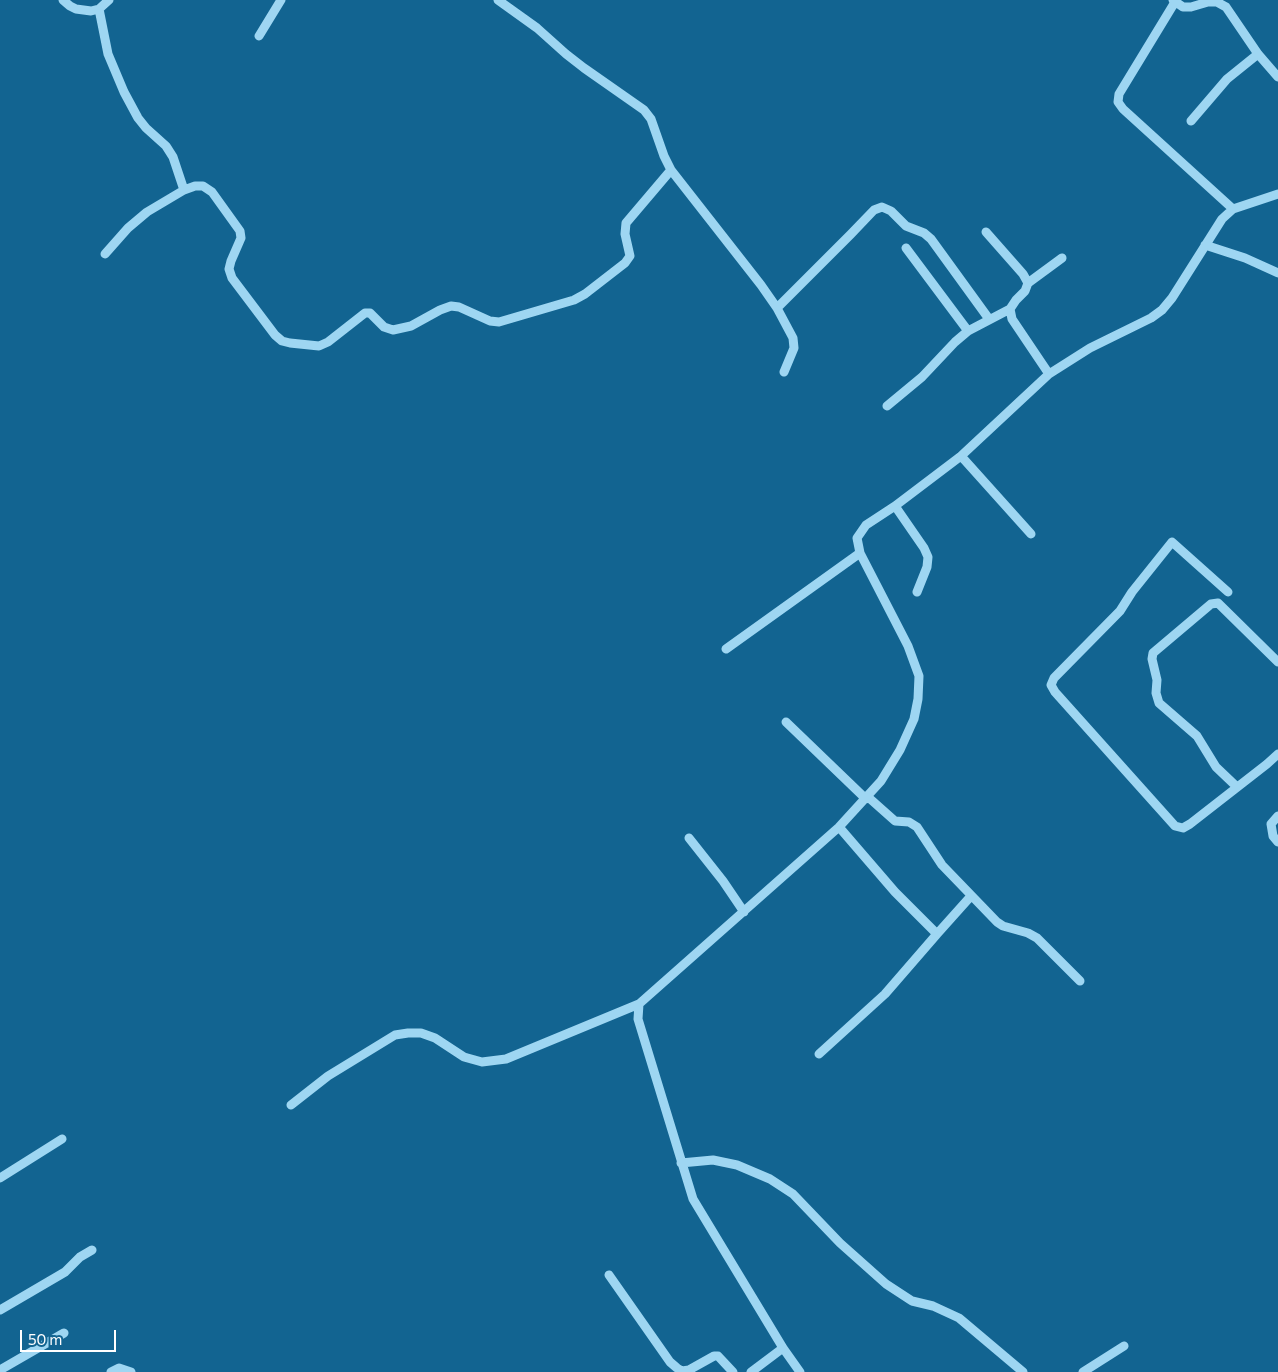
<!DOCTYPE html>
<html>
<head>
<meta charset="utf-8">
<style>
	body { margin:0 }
	#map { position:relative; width:1278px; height:1372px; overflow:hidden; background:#126491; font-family:Commissioner,sans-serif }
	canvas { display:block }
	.scale { position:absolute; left:20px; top:1330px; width:96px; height:22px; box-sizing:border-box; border:2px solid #fff; border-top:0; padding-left:6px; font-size:15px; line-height:18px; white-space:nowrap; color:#fff; -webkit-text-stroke:4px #126491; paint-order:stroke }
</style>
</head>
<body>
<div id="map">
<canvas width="1278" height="1372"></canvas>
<div class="scale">50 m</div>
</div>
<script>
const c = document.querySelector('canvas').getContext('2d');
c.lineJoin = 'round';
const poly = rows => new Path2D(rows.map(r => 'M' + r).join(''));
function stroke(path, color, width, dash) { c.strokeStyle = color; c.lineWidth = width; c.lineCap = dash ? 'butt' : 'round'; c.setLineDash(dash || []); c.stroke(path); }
stroke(poly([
	[63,0,70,6,76,9,91,11,99,9,109,0],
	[498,0,537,28,566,54,584,68,644,110,651,119,664,156,671,170,761,285,777,308,793,338,794,348,784,372],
	[1173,0,1183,7,1191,7,1208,2,1217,2,1226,7,1258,54,1278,77],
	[1175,2,1119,94,1118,102,1123,109,1233,209],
	[99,9,108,54,124,92,138,118,146,128,166,146,173,157,184,190],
	[259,36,281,0],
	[1191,121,1227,79,1258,54],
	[986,232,1023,274,1028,283,1025,291,1016,300,1010,309,1012,319,1049,374],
	[1205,245,1245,258,1278,273],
	[906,248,968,331],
	[105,254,128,228,147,212,184,190,195,186,203,186,212,192,240,231,241,238,231,261,229,269,232,278,275,335,282,341,290,343,319,346,328,342,365,313,370,313,384,327,393,330,411,326,440,310,451,306,459,307,490,321,499,322,574,300,585,294,625,263,630,256,625,234,626,223,671,170],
	[1028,283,1062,258],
	[777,308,851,234,874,210,882,207,891,211,906,226,924,233,931,239,989,319],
	[887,406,922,377,955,342,968,331,1010,309],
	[961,456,1031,534],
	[895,506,924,548,928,557,927,567,917,592],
	[1228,592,1172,542,1132,592,1120,611,1054,678,1051,685,1055,692,1175,826,1183,828,1190,824,1267,764,1278,754],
	[726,649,860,553],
	[786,722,866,799],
	[1237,787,1216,767,1197,736,1159,703,1156,693,1157,680,1152,659,1153,653,1211,604,1218,603,1278,662],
	[868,797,895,821,909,822,917,827,942,865,997,922,1003,926,1028,933,1037,938,1080,981],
	[1278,816,1271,824,1273,836,1278,842],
	[689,838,723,881,744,912],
	[937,934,971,896],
	[819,1054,885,994,937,934,895,892,839,827],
	[291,1105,328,1076,395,1035,408,1033,421,1033,435,1038,464,1057,482,1062,506,1059,639,1004],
	[681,1163,713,1160,737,1165,770,1179,793,1194,840,1243,886,1284,912,1301,933,1306,959,1318,1023,1372],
	[0,1178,62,1139],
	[609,1275,670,1362,677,1368,682,1371,689,1370,714,1356,718,1356,733,1372],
	[0,1310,65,1272,80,1257,92,1250],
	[0,1370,64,1333],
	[111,1372,119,1368,131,1372],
	[751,1372,783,1348],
	[800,1372,783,1348,693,1199,638,1019,639,1004,839,827,881,781,900,750,914,719,918,699,919,676,908,646,860,553,857,538,866,525,895,506,961,456,1049,374,1090,348,1151,318,1162,310,1172,298,1222,219,1233,209,1278,194],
	[1083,1372,1124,1346]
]), '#9ed6f2', 9);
</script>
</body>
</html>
